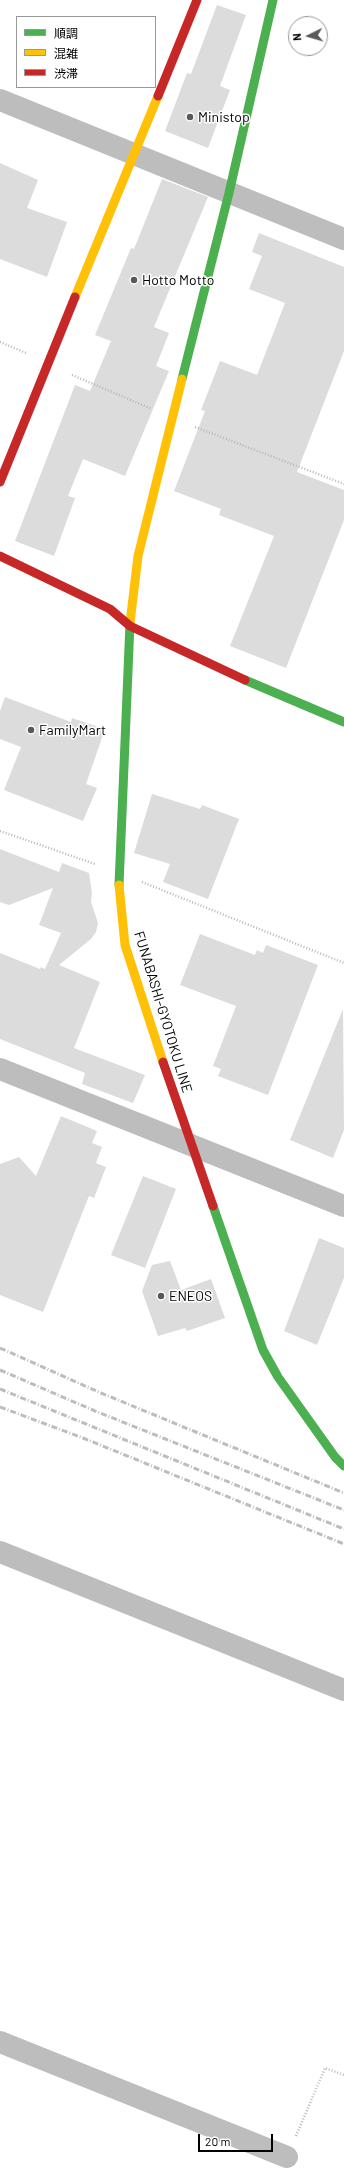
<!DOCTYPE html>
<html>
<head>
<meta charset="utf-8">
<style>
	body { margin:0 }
	#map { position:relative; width:344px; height:2168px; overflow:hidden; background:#fff; font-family:Barlow,"Noto Sans JP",sans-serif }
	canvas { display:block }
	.legend { position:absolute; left:16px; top:16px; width:140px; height:72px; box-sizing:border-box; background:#fff; border:1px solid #999; margin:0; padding:5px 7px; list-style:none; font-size:12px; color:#000 }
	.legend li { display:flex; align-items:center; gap:8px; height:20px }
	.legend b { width:20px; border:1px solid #999 }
	.north { position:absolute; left:288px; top:16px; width:40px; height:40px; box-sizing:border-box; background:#fff; border:1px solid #999; border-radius:50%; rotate:265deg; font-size:11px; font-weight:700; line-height:16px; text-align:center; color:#000 }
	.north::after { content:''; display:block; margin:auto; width:14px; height:18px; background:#595959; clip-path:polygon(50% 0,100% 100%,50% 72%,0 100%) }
	.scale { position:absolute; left:198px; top:2134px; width:75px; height:18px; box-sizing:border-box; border:2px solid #000; border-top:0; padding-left:5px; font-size:12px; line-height:14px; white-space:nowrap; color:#000; -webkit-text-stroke:3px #fff; paint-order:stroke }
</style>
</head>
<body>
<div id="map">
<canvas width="344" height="2168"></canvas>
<ul class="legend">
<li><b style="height:5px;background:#4caf50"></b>順調</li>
<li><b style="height:5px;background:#ffc107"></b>混雑</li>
<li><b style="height:5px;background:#c62828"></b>渋滞</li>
</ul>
<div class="north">N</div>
<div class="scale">20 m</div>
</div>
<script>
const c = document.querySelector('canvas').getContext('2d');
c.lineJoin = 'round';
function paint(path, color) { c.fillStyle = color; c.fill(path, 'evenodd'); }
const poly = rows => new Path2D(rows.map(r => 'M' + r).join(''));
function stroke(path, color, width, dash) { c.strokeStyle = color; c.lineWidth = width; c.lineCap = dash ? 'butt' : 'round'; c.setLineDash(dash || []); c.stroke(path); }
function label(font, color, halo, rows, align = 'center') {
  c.font = font + ' Barlow,sans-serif'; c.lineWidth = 3; c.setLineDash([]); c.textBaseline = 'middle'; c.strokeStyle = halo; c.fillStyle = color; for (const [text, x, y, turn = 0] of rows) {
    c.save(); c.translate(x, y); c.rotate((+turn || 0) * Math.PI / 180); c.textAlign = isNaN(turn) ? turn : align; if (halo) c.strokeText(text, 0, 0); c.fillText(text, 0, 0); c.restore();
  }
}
paint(poly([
	[217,5,246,15,220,86,230,90,208,148,165,131,187,73,191,74],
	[0,163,38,180,27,208,67,222,47,277,0,259],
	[162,179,208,197,154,327,169,333,156,366,169,371,125,476,83,459,68,496,75,498,54,556,15,541,75,385,90,391,111,341,95,335,131,248,134,249],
	[259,233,344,267,344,351,297,472,344,490,344,520,286,668,230,646,274,536,219,515,221,509,174,491,205,411,201,410,220,361,257,375,285,303,249,289,262,256,252,252],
	[5,697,71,722,72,718,105,729,86,784,97,788,83,821,4,790,21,747,0,739,0,711],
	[152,794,200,809,202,805,239,819,208,899,163,882,170,864,134,853],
	[0,849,59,872,62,863,89,873,92,893,91,902,98,923,96,932,91,939,59,965,100,982,74,1048,145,1075,133,1103,82,1084,85,1073,0,1039,0,953,40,969,41,967,45,969,61,933,39,925,53,888,9,905,0,902],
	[200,934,255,955,257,950,263,953,266,945,318,965,268,1095,218,1076,221,1069,213,1066,236,1006,180,985],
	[343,1009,344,1130,333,1158,290,1140],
	[61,1116,97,1131,92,1143,102,1147,96,1163,106,1167,94,1198,89,1196,43,1312,0,1295,0,1164,19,1157,36,1176],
	[143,1176,176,1189,145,1268,111,1255],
	[319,1238,344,1248,344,1278,317,1345,284,1331],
	[170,1261,181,1290,211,1279,225,1318,187,1331,185,1328,158,1336,142,1291,152,1265]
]), '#dcdcdc');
stroke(poly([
	[0,342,26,353],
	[72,375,152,409],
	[195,427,344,484],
	[0,831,95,864],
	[142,882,344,963],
	[296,2136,325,2068,344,2075]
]), '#b8b8b8', 2.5, [1, 2]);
stroke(poly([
	[0,100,344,239],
	[0,1069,344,1206],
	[0,1552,344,1690],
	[0,2042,287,2157]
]), '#bdbdbd', 22);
stroke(poly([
	[182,379,229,193,273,0],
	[245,680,344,722],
	[119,885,130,623],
	[213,1206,263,1350,278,1377,335,1457,344,1466]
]), '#4caf50', 9);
stroke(poly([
	[75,297,158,96],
	[130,623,138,556,182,379],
	[119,885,125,945,163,1062]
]), '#ffc107', 9);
stroke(poly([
	[158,96,197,0],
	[0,482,75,297],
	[0,556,110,609,130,626,245,680],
	[163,1062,213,1206]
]), '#c62828', 9);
stroke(poly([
	[0,1348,101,1393,344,1493],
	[0,1370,95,1411,344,1510],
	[0,1389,344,1529],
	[0,1407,83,1438,344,1544]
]), '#bdbdbd', 3, [6, 2, 1, 2]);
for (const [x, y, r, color] of [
	[190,117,4,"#595959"],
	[134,280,4,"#595959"],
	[31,730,4,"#595959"],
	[161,1296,4,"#595959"]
]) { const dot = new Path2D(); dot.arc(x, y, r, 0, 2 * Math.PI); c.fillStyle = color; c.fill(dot); stroke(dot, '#fff', 1.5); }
label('14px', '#000', '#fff', [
	["Ministop",198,117],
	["Hotto Motto",142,280],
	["FamilyMart",39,730],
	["ENEOS",169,1296]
], 'left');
label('14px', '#000', '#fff', [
	["FUNABASHI-GYOTOKU LINE",163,1012,73]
]);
</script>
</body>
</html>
